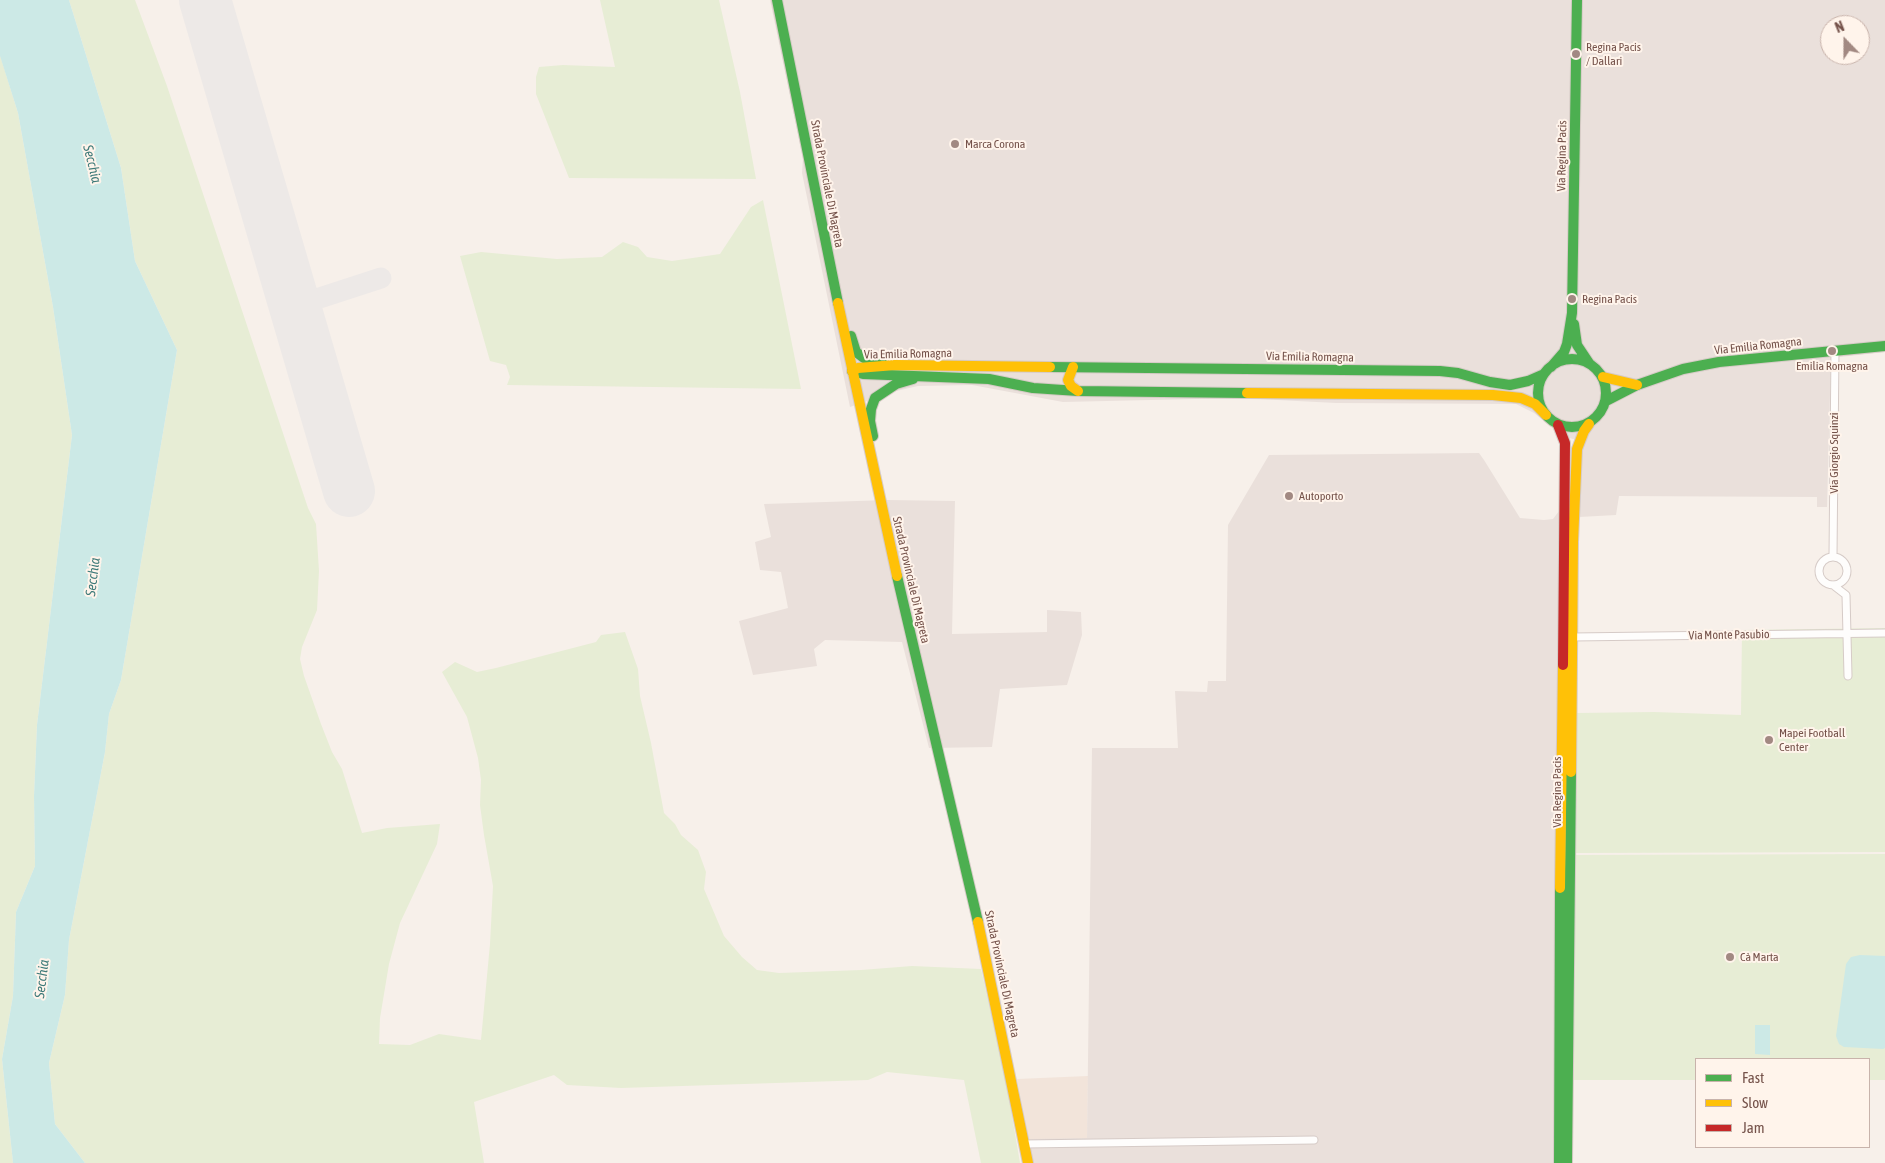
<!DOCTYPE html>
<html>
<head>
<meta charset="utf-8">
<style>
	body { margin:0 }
	#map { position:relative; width:1885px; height:1163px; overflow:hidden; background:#f7f0ea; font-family:"Asap Condensed",sans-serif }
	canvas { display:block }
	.legend { position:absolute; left:1695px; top:1058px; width:175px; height:90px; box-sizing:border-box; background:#fff4eb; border:1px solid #c8b3ab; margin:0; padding:6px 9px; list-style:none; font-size:15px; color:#75524a }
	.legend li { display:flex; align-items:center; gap:10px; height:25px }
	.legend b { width:25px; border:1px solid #c8b3ab }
	.north { position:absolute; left:1820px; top:15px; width:50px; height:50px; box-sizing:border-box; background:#fff4eb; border:1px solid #c8b3ab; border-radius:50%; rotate:338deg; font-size:14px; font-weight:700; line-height:20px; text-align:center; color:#75524a }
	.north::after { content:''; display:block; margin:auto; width:18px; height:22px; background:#a28982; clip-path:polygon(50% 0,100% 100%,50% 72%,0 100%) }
</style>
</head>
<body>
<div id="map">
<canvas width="1885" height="1163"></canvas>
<ul class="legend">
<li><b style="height:6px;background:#4caf50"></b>Fast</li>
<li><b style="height:6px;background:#ffc107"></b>Slow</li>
<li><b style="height:6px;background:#c62828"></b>Jam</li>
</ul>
<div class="north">N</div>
</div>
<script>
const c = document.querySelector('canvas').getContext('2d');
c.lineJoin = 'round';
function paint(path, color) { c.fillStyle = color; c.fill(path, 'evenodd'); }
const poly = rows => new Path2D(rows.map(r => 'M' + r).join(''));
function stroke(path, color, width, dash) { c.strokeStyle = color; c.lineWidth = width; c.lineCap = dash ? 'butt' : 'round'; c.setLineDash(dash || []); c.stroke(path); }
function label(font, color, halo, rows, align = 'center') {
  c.font = font + ' "Asap Condensed",sans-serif'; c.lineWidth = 4; c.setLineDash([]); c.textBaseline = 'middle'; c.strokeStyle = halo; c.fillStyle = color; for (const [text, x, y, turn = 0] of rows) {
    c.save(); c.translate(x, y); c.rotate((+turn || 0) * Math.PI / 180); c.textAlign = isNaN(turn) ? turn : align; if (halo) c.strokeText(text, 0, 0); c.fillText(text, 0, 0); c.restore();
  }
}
paint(poly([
	[1088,1076,1087,1139,1029,1139,1017,1079]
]), '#f2e4da');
paint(poly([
	[770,0,1885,0,1885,352,1831,358,1827,507,1817,507,1817,497,1619,496,1616,515,1579,517,1581,437,1573,439,1563,436,1534,413,1516,404,1336,403,1239,398,1063,402,972,385,918,386,892,392,850,407,802,173,803,158],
	[1830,25,1860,25,1860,55,1830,55],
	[1479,453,1484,460,1520,518,1544,520,1553,519,1562,507,1556,1163,1033,1163,1029,1139,1087,1138,1092,748,1178,748,1175,691,1207,692,1208,681,1226,681,1228,525,1269,455],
	[888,500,955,501,952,634,1047,632,1047,610,1081,612,1082,635,1067,685,1000,689,992,747,929,748,902,642,825,640,814,649,817,666,753,675,739,621,788,608,781,572,760,570,755,542,771,537,764,504]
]), '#eae0db');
paint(poly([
	[69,0,135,0,167,86,308,508,316,524,319,571,317,610,302,647,300,659,304,676,321,724,332,752,342,769,362,833,387,828,440,824,437,844,400,923,389,964,380,1018,379,1044,410,1045,439,1034,481,1040,490,944,493,886,484,835,480,805,481,780,478,758,467,717,442,672,455,662,477,672,496,668,596,642,601,635,625,632,638,669,640,696,651,743,664,813,675,824,681,835,698,850,706,872,704,889,724,936,742,957,757,970,779,973,861,970,912,966,981,969,1005,1075,1020,1163,981,1163,964,1080,887,1072,868,1080,621,1088,567,1085,554,1075,474,1102,484,1163,85,1163,55,1124,49,1063,65,995,69,940,105,752,109,714,121,680,177,350,135,261,121,168],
	[600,0,719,0,740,92,756,179,569,178,536,94,536,77,539,67,563,65,615,67],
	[0,55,18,113,53,307,72,435,37,725,34,796,35,866,16,912,13,996,2,1059,13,1163,0,1163],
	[763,200,801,389,507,385,510,377,506,365,490,361,460,256,481,252,557,259,602,257,623,242,638,247,647,257,672,261,720,254,751,207],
	[1885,628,1885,852,1576,853,1577,713,1654,712,1741,715,1742,630],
	[1885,854,1885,1080,1869,1080,1869,1059,1696,1059,1696,1080,1573,1080,1566,879,1576,861,1576,855]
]), '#e7edd5');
paint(poly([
	[0,0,69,0,121,168,135,261,177,350,121,680,109,714,105,752,69,940,65,995,49,1063,55,1124,85,1163,13,1163,2,1059,13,996,16,912,35,866,34,796,37,725,72,435,53,307,18,113,0,56],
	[1860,955,1885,956,1885,1048,1883,1049,1844,1047,1839,1044,1836,1036,1846,964,1851,957],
	[1755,1025,1770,1025,1770,1055,1755,1054]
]), '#cce9e6');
stroke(poly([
	[295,306,381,278]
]), '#ede9e7', 21);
stroke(poly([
	[205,0,349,491]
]), '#ede9e7', 52);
const street = poly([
	[1833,556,1835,350],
	'1819 571a14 14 0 1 1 28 0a14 14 0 1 1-28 0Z',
	[1833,585,1846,595,1848,676],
	[1573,637,1885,633],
	[1024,1144,1314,1140]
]);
const fast = poly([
	[777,0,838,303],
	[1574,324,1577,345,1589,363],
	[851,336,856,352,864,358,882,362],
	'1538 393a34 34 0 1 1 68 0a34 34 0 1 1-68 0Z',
	[1050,367,1440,371,1458,373,1490,382,1510,385,1528,381,1544,374],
	[1551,367,1564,352,1567,344,1572,313,1577,0],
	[852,371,863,374,989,379,1033,388,1078,391,1247,393],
	[1606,401,1637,385,1683,369,1719,362,1885,346],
	[873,436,870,421,871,409,875,398,896,384,913,379],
	[897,576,978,922],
	[1559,1163,1560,888],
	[1567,1163,1571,772]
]);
const slow = poly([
	[838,303,897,576],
	[1073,367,1068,380,1071,386,1078,391],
	[852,371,858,368,895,365,1050,367],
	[1603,377,1637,385],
	[1247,393,1493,395,1521,398,1535,404,1546,415],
	[1571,772,1573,542,1577,449,1584,431,1589,424],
	[1560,888,1563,665],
	[978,922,1028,1163]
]);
const jam = poly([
	[1558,425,1565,443,1563,665]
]);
stroke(street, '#d6cbc7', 9);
stroke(fast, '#d6cbc6', 12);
stroke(slow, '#d6cbc6', 12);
stroke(jam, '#d6cbc6', 12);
stroke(street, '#fefdfc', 7);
stroke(fast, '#4caf50', 10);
stroke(slow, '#ffc107', 10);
stroke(jam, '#c62828', 10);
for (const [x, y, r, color] of [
	[1576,54,5,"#a28982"],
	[955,144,5,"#a28982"],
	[1572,299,5,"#a28982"],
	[1832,351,5,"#a28982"],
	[1289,496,5,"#a28982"],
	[1769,740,5,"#a28982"],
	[1730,957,5,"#a28982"]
]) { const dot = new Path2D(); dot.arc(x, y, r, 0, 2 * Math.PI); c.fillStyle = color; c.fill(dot); stroke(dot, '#fff4eb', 2); }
label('12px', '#75524a', '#fff4eb', [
	["Regina Pacis",1586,47],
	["/ Dallari",1586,61],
	["Marca Corona",965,144],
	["Regina Pacis",1582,299],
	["Emilia Romagna",1832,366,"center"],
	["Autoporto",1299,496],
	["Mapei Football",1779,733],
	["Center",1779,747],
	["Cà Marta",1740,957]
], 'left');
label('12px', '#75524a', '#fff4eb', [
	["Via Regina Pacis",1562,156,-89],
	["Strada Provinciale Di Magreta",827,184,79],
	["Via Emilia Romagna",1758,346,-6],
	["Via Emilia Romagna",908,354,-1],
	["Via Emilia Romagna",1310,357,1],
	["Via Giorgio Squinzi",1834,453,-90],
	["Strada Provinciale Di Magreta",911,580,77],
	["Via Monte Pasubio",1729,635,-1],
	["Via Regina Pacis",1557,792,-90],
	["Strada Provinciale Di Magreta",1002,974,78]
]);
label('italic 14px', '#3e7a79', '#fff4eb', [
	["Secchia",92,164,76],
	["Secchia",93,577,-83],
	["Secchia",42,979,-83]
]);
</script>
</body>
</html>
